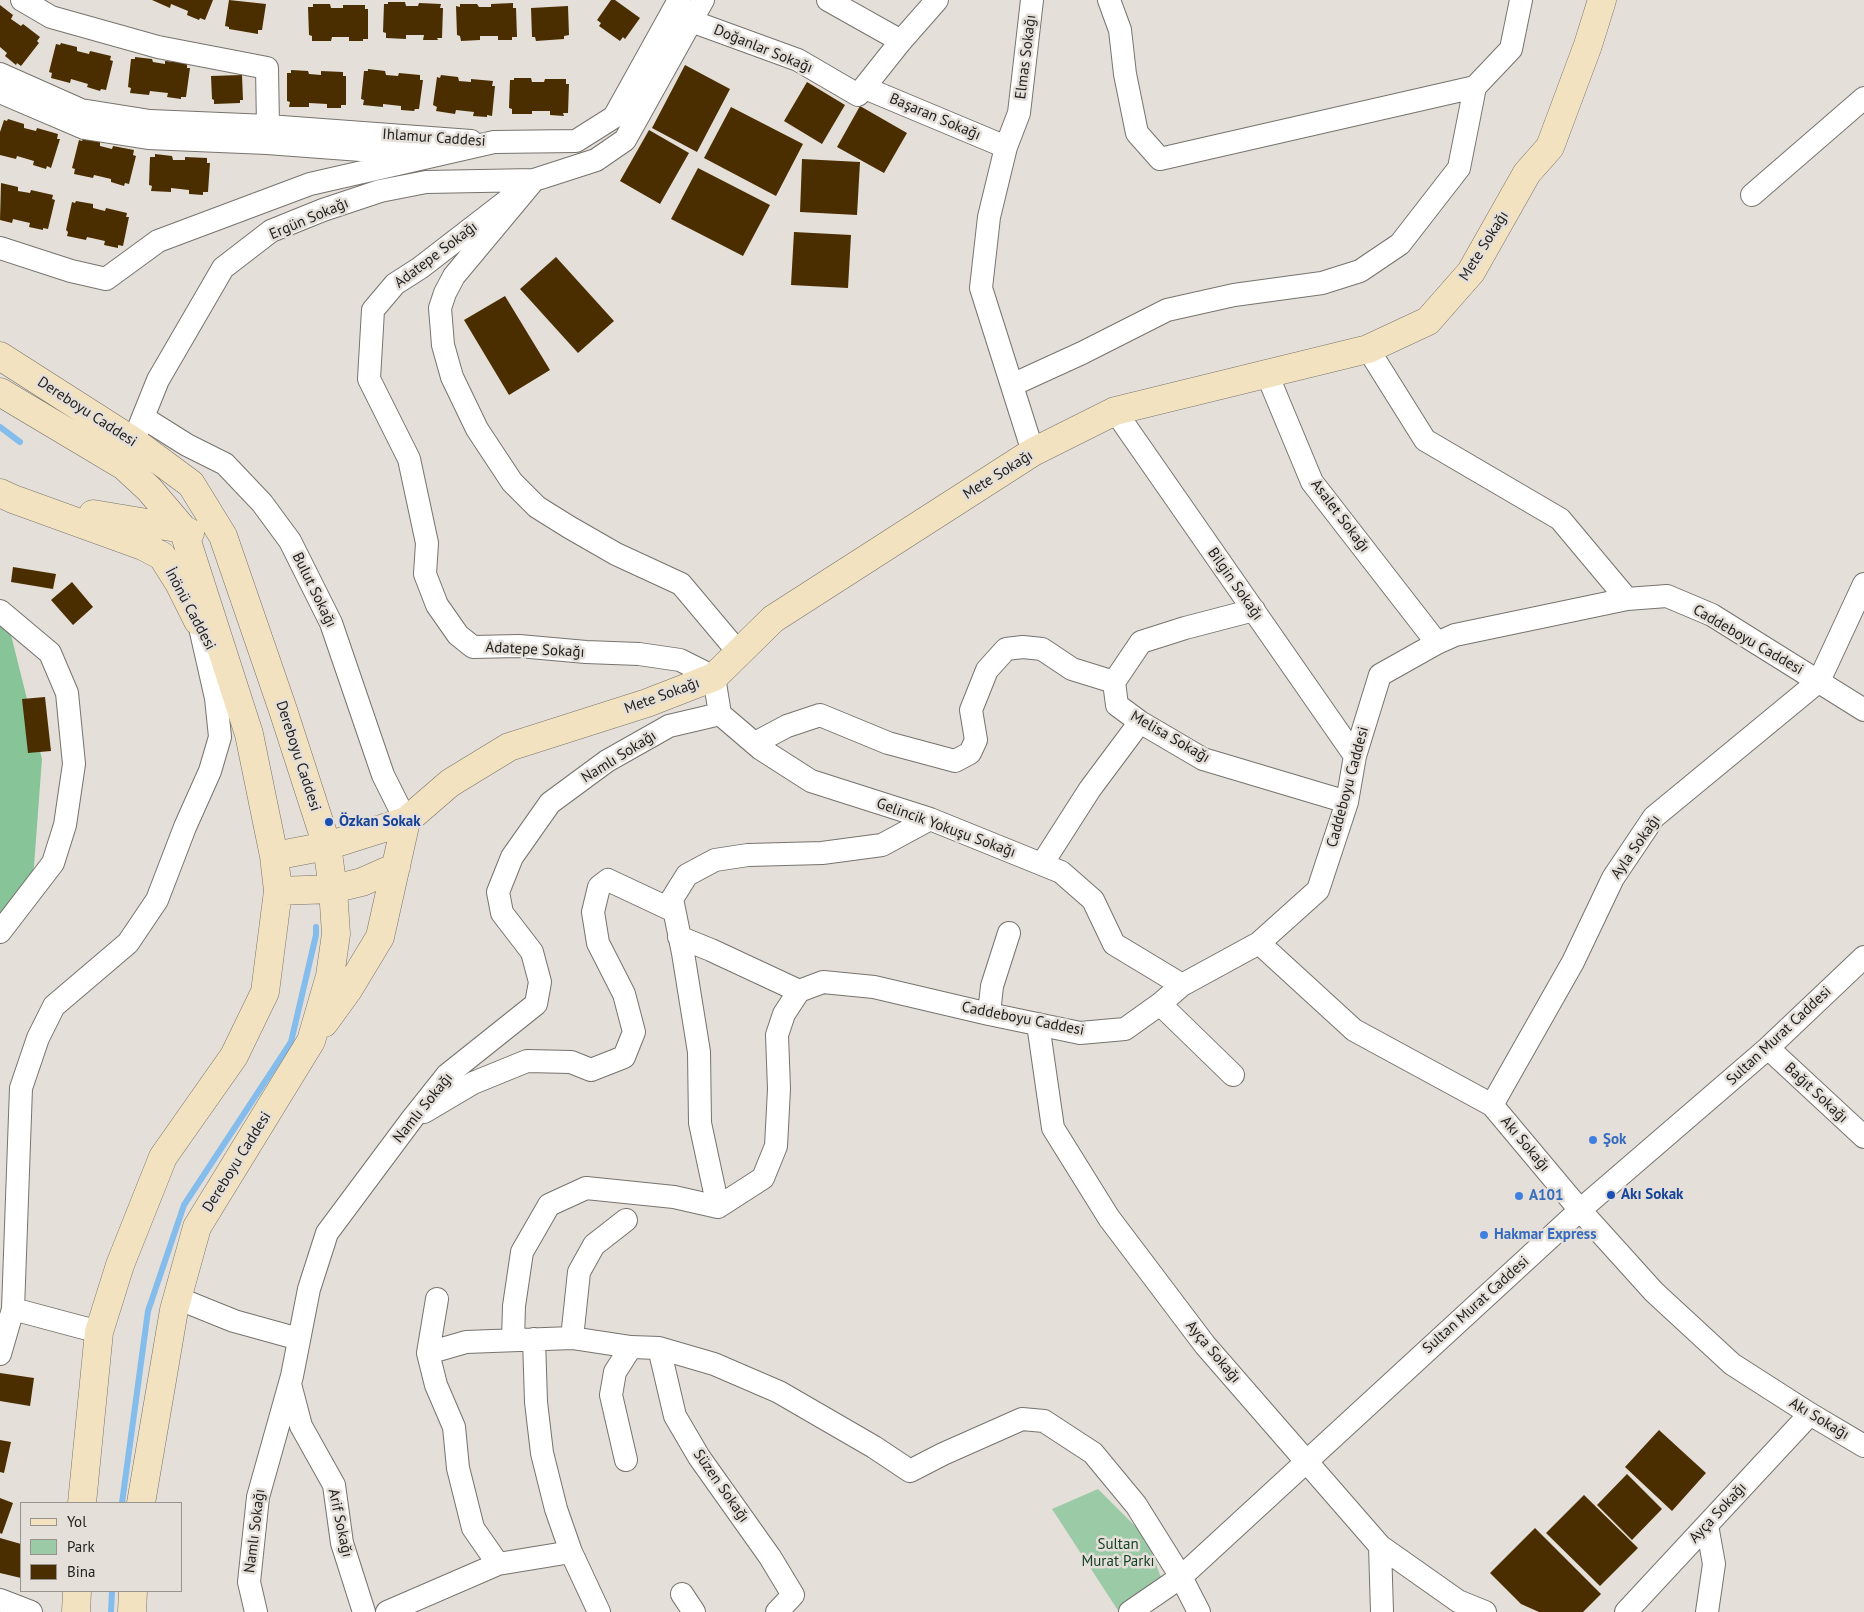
<!DOCTYPE html>
<html>
<head>
<meta charset="utf-8">
<style>
	body { margin:0 }
	#map { position:relative; width:1864px; height:1612px; overflow:hidden; background:#e5dfd9; font-family:"PT Sans",sans-serif }
	canvas { display:block }
	.legend { position:absolute; left:20px; top:1502px; width:162px; height:90px; box-sizing:border-box; background:#e5dfd9; border:1px solid #97938f; margin:0; padding:6px 9px; list-style:none; font-size:15px; color:#23211f }
	.legend li { display:flex; align-items:center; gap:10px; height:25px }
	.legend b { width:25px; border:1px solid #97938f }
</style>
</head>
<body>
<div id="map">
<canvas width="1864" height="1612"></canvas>
<ul class="legend">
<li><b style="height:6px;background:#f3e2bf"></b>Yol</li>
<li><b style="height:14px;background:#9bcaa7"></b>Park</li>
<li><b style="height:14px;background:#4b2e00"></b>Bina</li>
</ul>
</div>
<script>
const c = document.querySelector('canvas').getContext('2d');
c.lineJoin = 'round';
function paint(path, color) { c.fillStyle = color; c.fill(path, 'evenodd'); }
const poly = rows => new Path2D(rows.map(r => 'M' + r).join(''));
function stroke(path, color, width, dash) { c.strokeStyle = color; c.lineWidth = width; c.lineCap = dash ? 'butt' : 'round'; c.setLineDash(dash || []); c.stroke(path); }
function label(font, color, halo, rows, align = 'center') {
  c.font = font + ' "PT Sans",sans-serif'; c.lineWidth = 5; c.setLineDash([]); c.textBaseline = 'middle'; c.strokeStyle = halo; c.fillStyle = color; for (const [text, x, y, turn = 0] of rows) {
    c.save(); c.translate(x, y); c.rotate((+turn || 0) * Math.PI / 180); c.textAlign = isNaN(turn) ? turn : align; if (halo) c.strokeText(text, 0, 0); c.fillText(text, 0, 0); c.restore();
  }
}
paint(poly([
	[1098,1489,1146,1537,1163,1583,1121,1612,1119,1612,1052,1509]
]), '#9bcaa7');
paint(poly([
	[0,614,9,627,42,759,33,879,0,914]
]), '#87c498');
stroke(poly([
	[0,427,20,442],
	[122,1503,148,1311,184,1205,291,1042,316,935,316,927],
	[111,1612,112,1591]
]), '#84bceb', 6);
paint(poly([
	[152,0,213,0,205,20,200,18,199,20,187,15,188,11,171,4,170,8],
	[229,0,266,4,262,30,258,30,258,34,229,29,229,27,225,26],
	[611,0,615,0,640,18,625,39,623,37,620,41,599,26,601,23,597,20],
	[388,2,405,2,406,6,418,6,419,3,441,4,440,8,443,8,442,38,437,38,438,40,423,40,424,35,406,35,406,39,386,38,386,33,383,32,384,4,388,4],
	[513,3,513,8,516,8,517,37,512,37,512,40,498,40,498,36,480,36,480,40,461,41,460,36,457,35,456,6,460,7,460,4,477,4,479,7,491,7,491,4],
	[313,4,330,4,331,8,343,8,343,5,365,5,365,9,368,9,368,39,363,39,363,41,349,41,349,37,332,37,331,41,312,41,312,36,309,35,308,7,313,7],
	[0,5,13,15,11,19,21,26,23,24,40,37,37,41,39,43,21,66,17,63,16,65,5,56,7,53,0,47],
	[568,6,569,35,564,36,564,39,536,41,535,37,532,37,531,8],
	[61,43,77,47,77,51,89,54,90,51,111,56,110,60,113,61,106,90,101,89,100,91,87,87,88,84,71,79,70,83,51,78,52,73,49,72,56,44,60,45],
	[135,57,152,59,153,62,165,64,165,61,187,63,187,68,190,68,186,97,181,97,181,99,167,97,168,93,150,91,149,95,130,93,131,88,128,87,131,59,135,59],
	[685,65,730,89,697,152,652,128],
	[368,69,385,71,386,75,398,76,399,73,420,75,420,80,423,80,419,109,415,109,414,111,401,110,401,106,383,104,383,107,363,105,364,100,361,99,364,71,368,71],
	[291,70,308,71,309,74,321,75,321,71,343,72,343,76,346,76,346,105,341,105,341,108,327,108,327,104,309,103,309,107,289,107,290,102,287,101,287,73,291,73],
	[242,75,243,100,240,100,240,103,214,104,214,100,212,99,211,76],
	[441,75,458,77,459,81,471,82,471,79,493,81,492,86,495,86,492,116,487,115,487,117,473,116,474,112,456,110,455,114,436,111,437,107,433,105,437,77,440,78],
	[514,78,531,78,532,82,544,82,545,79,566,79,566,84,569,84,568,113,563,113,564,116,550,115,550,111,532,111,532,114,512,114,512,109,509,108,510,80,514,80],
	[807,82,845,105,822,144,784,121],
	[860,106,907,133,884,173,837,147],
	[731,107,803,144,776,196,704,158],
	[8,119,24,124,24,128,36,131,37,128,58,134,57,139,60,139,51,168,47,166,46,169,33,165,34,161,17,156,16,159,0,155,0,132,4,120,7,121],
	[649,130,689,153,660,204,620,181],
	[83,139,100,142,100,146,112,149,113,146,134,150,133,155,136,156,129,184,125,183,124,186,111,182,111,179,94,175,93,178,74,174,75,169,72,168,79,140,82,141],
	[155,154,172,156,173,160,185,160,185,157,207,158,207,163,210,163,208,192,203,192,203,195,189,194,189,190,171,188,171,192,151,191,152,186,149,185,150,157,155,157],
	[802,159,860,162,857,215,800,212],
	[698,168,770,205,743,256,671,219],
	[1,183,18,187,18,191,30,193,31,190,53,195,52,199,55,200,48,229,43,228,43,230,29,227,30,223,13,219,12,223,0,220],
	[76,201,93,204,93,208,105,211,106,208,127,213,126,217,129,217,123,246,118,245,118,248,104,245,105,241,87,237,86,240,67,236,68,232,66,230,72,202,75,203],
	[794,232,851,235,848,288,791,285],
	[556,257,614,321,578,353,520,289],
	[505,296,550,370,509,395,464,320],
	[13,567,56,574,53,589,11,582],
	[72,582,93,607,73,625,51,600],
	[45,697,51,751,28,753,22,699],
	[0,1373,34,1378,30,1406,0,1401],
	[1659,1430,1706,1473,1672,1511,1625,1467],
	[0,1440,11,1442,4,1473,0,1472],
	[1627,1474,1662,1509,1632,1540,1597,1505],
	[1584,1495,1638,1548,1600,1586,1546,1533],
	[0,1498,13,1503,2,1534,0,1533],
	[1535,1528,1601,1594,1583,1612,1539,1612,1521,1604,1490,1573],
	[0,1538,21,1544,21,1578,0,1573]
]), '#4b2e00');
const street = poly([
	[22,0,51,17,158,47,267,68,268,126],
	[703,0,625,140,596,160,534,180,454,276,445,293,440,308,443,345,452,377,477,429,512,482,537,507,569,527,616,554,681,584,739,653],
	[828,0,901,41],
	[1032,0,1019,113,1006,147,989,217,981,288,1033,452],
	[1109,0,1120,30,1125,74,1137,133,1160,159,1475,87],
	[691,21,798,60,858,95,901,41,937,0],
	[0,74,81,110,150,121,268,126,471,141],
	[865,88,1006,147],
	[0,92,84,128,148,138,267,143,388,152,414,150],
	[534,180,420,268,395,284,373,310,369,379,409,459,427,543,425,574,437,605,458,635,473,647,519,646,586,652,639,654,680,660,714,677,720,714,761,749,811,781,930,819,1061,872,1093,900,1114,944,1182,985],
	[1752,195,1864,98],
	[0,248,71,271,106,279,158,241,310,184,494,142,576,141,614,117,679,0],
	[1368,349,1425,440,1560,519,1627,599],
	[1267,374,1312,482,1437,643],
	[1012,385,1082,353,1167,310,1234,295,1322,283,1360,271,1400,244,1459,168,1475,87,1511,49,1521,0],
	[1115,411,1355,756],
	[144,418,187,445,225,464,262,503,290,541,331,623,383,775,406,821],
	[127,457,158,380,223,268,271,231,323,210,380,191,426,182,534,180],
	[1254,610,1185,628,1141,642,1114,682,1117,705,1140,722,1203,759,1347,802],
	[0,611,50,653,67,693,74,764,65,825,53,863,0,932],
	[755,743,787,726,820,715,888,743,955,761,970,753,976,740,971,710,987,670,1006,649,1023,647,1042,649,1072,669,1114,682],
	[1042,864,1090,789,1140,722],
	[679,937,711,950,799,991],
	[1259,943,1354,1030,1492,1105,1580,1210,1654,1292,1732,1364,1810,1414,1864,1446],
	[1160,1004,1233,1075],
	[989,1014,992,986,1009,933],
	[1038,1024,1053,1128,1109,1218,1205,1345,1380,1546,1458,1601,1485,1612],
	[1768,1048,1864,1137],
	[1492,1105,1573,962,1613,878,1654,817,1819,681,1864,584],
	[424,1112,473,1083,527,1061,571,1062,591,1070,624,1057,634,1032,624,994,598,943,593,912,599,887,608,880,674,911],
	[718,1207,700,1123,699,1052,683,953,672,899,687,875,715,860,748,855,822,853,882,845,930,819],
	[177,1298,234,1321,299,1339],
	[437,1299,428,1353,436,1385,454,1427,458,1468,473,1528,498,1564],
	[13,1309,99,1332],
	[572,1338,579,1272,594,1245,626,1220],
	[534,1339,536,1402,542,1453,556,1509,571,1552,599,1612],
	[513,1340,514,1306,522,1252,549,1205,586,1188,674,1197,718,1207,763,1178,776,1146,779,1089,777,1035,784,1014,799,991,823,982,874,987,989,1014,1080,1033,1125,1029,1160,1004,1182,985,1259,943,1318,890,1347,802,1355,756,1380,675,1437,643,1455,635,1627,599,1667,596,1712,615,1864,710],
	[659,1348,675,1416,699,1457,770,1557,793,1595,777,1612],
	[428,1353,466,1342,572,1338,631,1347,659,1348,714,1364,779,1392,874,1447,910,1471,943,1454,1022,1419,1044,1421,1093,1453,1136,1505,1181,1577,1199,1612],
	[0,1354,13,1309,21,1088,38,1038,54,1006,128,943,157,900,185,827,210,771,220,737,216,698,199,623],
	[290,1384,301,1426,334,1485,342,1543,364,1612],
	[626,1460,611,1395,615,1372,631,1347],
	[1707,1525,1714,1564,1707,1612],
	[1380,1546,1382,1612],
	[682,1594,694,1612],
	[0,1600,31,1612],
	[256,1612,249,1582,258,1497,292,1376,309,1289,327,1233,412,1119,447,1075,536,1004,540,982,532,952,502,913,498,892,512,857,550,803,607,761,669,726,720,714],
	[387,1612,498,1564,571,1552],
	[1130,1612,1181,1577,1580,1210,1768,1048,1864,957],
	[1626,1612,1810,1414]
]);
const secondary = poly([
	[0,356,133,441,191,484,223,536,283,710,327,846,333,889,336,934,330,976,311,1041,197,1227,174,1310,141,1503],
	[0,392,124,466,149,489,183,529,249,734,274,856,278,891,265,992,234,1056,163,1157,120,1265,99,1332,82,1503],
	[0,493,13,499,143,546,162,556,179,583,198,621],
	[93,514,183,529,190,533],
	[274,856,327,846,406,821,450,783,509,747,647,703,714,677,773,619,1033,452,1115,411,1368,349,1428,321,1471,272,1527,173,1550,147,1588,45,1602,0],
	[278,891,333,889,362,882,396,867],
	[324,1023,348,990,380,937,406,821],
	[76,1612,77,1591],
	[132,1612,133,1591]
]);
stroke(street, '#77736d', 24);
stroke(secondary, '#77736d', 29);
stroke(street, '#fff', 22);
stroke(secondary, '#f3e2bf', 28);
for (const [x, y, r, color] of [
	[329,822,5,"#1a4fb4"],
	[1593,1140,5,"#3f7fe0"],
	[1611,1195,5,"#1a4fb4"],
	[1519,1196,5,"#3f7fe0"],
	[1484,1235,5,"#3f7fe0"]
]) { const dot = new Path2D(); dot.arc(x, y, r, 0, 2 * Math.PI); c.fillStyle = color; c.fill(dot); stroke(dot, '#e5dfd9', 2); }
label('15px', '#23211f', '#e5dfd9', [
	["Doğanlar Sokağı",763,49,22],
	["Elmas Sokağı",1026,57,-83],
	["Başaran Sokağı",935,117,23],
	["Ihlamur Caddesi",434,138,4],
	["Ergün Sokağı",309,219,-23],
	["Mete Sokağı",1484,246,-58],
	["Adatepe Sokağı",436,255,-37],
	["Dereboyu Caddesi",87,412,33],
	["Mete Sokağı",998,475,-32],
	["Asalet Sokağı",1340,516,53],
	["Bilgin Sokağı",1235,584,55],
	["Bulut Sokağı",314,590,64],
	["İnönü Caddesi",190,609,62],
	["Caddeboyu Caddesi",1748,640,30],
	["Adatepe Sokağı",535,650,3],
	["Mete Sokağı",662,696,-20],
	["Melisa Sokağı",1170,737,30],
	["Dereboyu Caddesi",298,756,72],
	["Namlı Sokağı",619,757,-32],
	["Caddeboyu Caddesi",1348,787,-75],
	["Gelincik Yokuşu Sokağı",946,828,20],
	["Ayla Sokağı",1636,847,-55],
	["Caddeboyu Caddesi",1023,1019,11],
	["Sultan Murat Caddesi",1779,1036,-43],
	["Bağıt Sokağı",1816,1093,43],
	["Namlı Sokağı",423,1108,-51],
	["Akı Sokağı",1525,1144,50],
	["Dereboyu Caddesi",237,1162,-58],
	["Sultan Murat Caddesi",1476,1305,-42],
	["Ayça Sokağı",1213,1352,50],
	["Akı Sokağı",1819,1419,31],
	["Süzen Sokağı",721,1486,55],
	["Ayça Sokağı",1718,1513,-47],
	["Arif Sokağı",340,1523,78],
	["Namlı Sokağı",255,1531,-83]
]);
label('bold 15px', '#164399', '#e5dfd9', [
	["Özkan Sokak",339,822],
	["Akı Sokak",1621,1195]
], 'left');
label('bold 15px', '#366cbe', '#e5dfd9', [
	["Şok",1603,1140],
	["A101",1529,1196],
	["Hakmar Express",1494,1235]
], 'left');
label('15px', '#134124', '#e5dfd9', [
	["Sultan",1118,1545],
	["Murat Parkı",1118,1562]
]);
</script>
</body>
</html>
